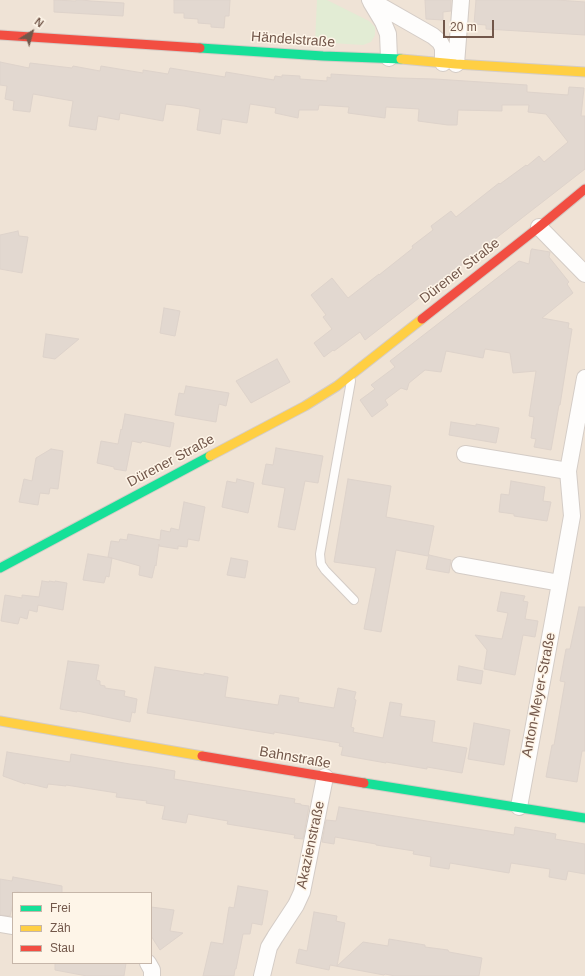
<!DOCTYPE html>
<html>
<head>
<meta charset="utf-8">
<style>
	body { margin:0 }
	#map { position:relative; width:585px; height:976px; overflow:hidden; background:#f5f0e9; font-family:Helvetica,sans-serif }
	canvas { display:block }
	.legend { position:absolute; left:12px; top:892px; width:140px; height:72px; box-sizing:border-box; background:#fef5e8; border:1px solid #c6b6a9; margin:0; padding:5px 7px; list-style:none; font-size:12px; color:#72574a }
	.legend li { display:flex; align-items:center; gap:8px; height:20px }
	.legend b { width:20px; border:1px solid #c6b6a9 }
	.north { position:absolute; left:12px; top:12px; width:40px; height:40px; -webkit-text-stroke:3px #fef5e8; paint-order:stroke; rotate:37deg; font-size:11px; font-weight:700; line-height:16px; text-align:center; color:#72574a }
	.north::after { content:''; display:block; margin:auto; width:14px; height:18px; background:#72574a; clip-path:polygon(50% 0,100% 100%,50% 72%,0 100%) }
	.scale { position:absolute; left:443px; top:20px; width:51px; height:18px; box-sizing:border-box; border:2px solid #72574a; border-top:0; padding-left:5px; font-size:12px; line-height:14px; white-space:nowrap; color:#72574a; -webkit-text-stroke:3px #fef5e8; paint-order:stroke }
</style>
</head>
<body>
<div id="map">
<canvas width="585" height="976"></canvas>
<ul class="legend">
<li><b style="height:5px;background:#16e098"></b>Frei</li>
<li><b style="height:5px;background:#ffcf43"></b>Zäh</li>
<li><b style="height:5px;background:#f24e42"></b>Stau</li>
</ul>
<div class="north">N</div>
<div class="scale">20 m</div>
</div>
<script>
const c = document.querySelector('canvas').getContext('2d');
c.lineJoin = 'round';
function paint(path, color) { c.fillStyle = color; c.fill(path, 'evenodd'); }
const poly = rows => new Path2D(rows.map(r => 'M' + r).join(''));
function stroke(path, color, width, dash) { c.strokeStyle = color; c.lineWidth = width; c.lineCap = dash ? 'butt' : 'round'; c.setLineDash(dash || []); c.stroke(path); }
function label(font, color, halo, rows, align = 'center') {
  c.font = font + ' Helvetica,sans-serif'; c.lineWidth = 3; c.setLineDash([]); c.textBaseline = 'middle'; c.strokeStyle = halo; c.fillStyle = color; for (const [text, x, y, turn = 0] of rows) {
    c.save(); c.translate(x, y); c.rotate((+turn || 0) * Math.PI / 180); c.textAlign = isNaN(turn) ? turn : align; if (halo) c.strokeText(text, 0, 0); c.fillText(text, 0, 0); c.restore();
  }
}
paint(poly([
	[0,0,585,0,585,976,0,976],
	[13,893,151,893,151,963,13,963]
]), '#efe3d6');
paint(poly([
	[317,0,327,0,369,21,375,27,375,35,371,42,363,45,315,42]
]), '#e2ecd4');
const building = poly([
	[54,0,76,1,76,0,82,0,91,1,124,3,123,16,54,12,54,0],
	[174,0,230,0,229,16,225,16,224,28,211,27,211,24,198,23,198,19,184,18,184,13,174,13,174,0],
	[425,0,451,0,451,11,443,12,443,20,426,19,425,0],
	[476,0,557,0,585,2,585,35,486,29,486,25,474,24,476,0],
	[0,62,29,68,30,63,72,68,73,66,100,71,101,66,143,73,143,70,168,74,170,68,225,77,226,72,274,80,275,76,282,77,282,75,300,76,300,79,327,81,327,77,331,78,331,74,398,78,435,79,527,85,527,92,568,95,569,87,584,88,581,116,585,116,585,169,365,340,360,332,334,351,333,350,324,357,314,343,332,329,323,317,326,315,311,295,332,278,348,298,379,274,379,275,413,248,412,246,433,230,431,226,451,211,456,217,499,183,500,184,526,165,527,166,539,156,544,162,568,142,546,114,528,112,529,105,502,105,502,111,458,110,457,125,448,125,418,121,419,109,386,107,385,118,348,113,349,107,319,105,318,110,299,110,298,118,275,113,276,108,250,104,247,123,222,119,220,134,197,130,200,109,184,106,166,104,163,121,120,113,119,120,98,116,96,130,69,126,73,101,33,94,30,112,13,110,14,101,5,99,7,86,0,85,0,62],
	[18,231,19,236,28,237,22,273,0,269,0,235,18,231],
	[532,249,550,252,549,257,569,282,567,284,573,293,542,318,569,323,568,328,572,329,560,405,559,405,551,450,534,447,536,439,531,438,534,417,529,416,536,371,513,373,510,353,485,349,483,358,446,351,441,372,425,370,409,383,407,390,401,388,385,400,388,405,372,417,360,400,375,389,371,385,395,367,390,361,519,261,529,264,531,250,532,249],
	[164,308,180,311,175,336,160,333,164,308],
	[46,334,79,339,55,359,43,357,46,334],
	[277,359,290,382,251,403,236,381,277,359],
	[186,386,229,393,226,406,219,404,216,422,175,415,179,393,184,394,186,386],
	[125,414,174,423,170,447,142,441,141,443,132,441,126,471,114,469,114,467,97,463,101,441,118,444,121,429,122,430,125,414],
	[451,422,476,426,476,424,499,428,496,443,449,435,451,422],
	[276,448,323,456,318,483,305,481,295,530,278,527,285,488,262,484,266,464,273,465,276,448],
	[51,449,63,451,58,489,50,488,49,494,40,493,38,505,19,502,24,479,32,481,36,458,51,449],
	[237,479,254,483,248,513,222,507,227,481,236,483,237,479],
	[348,479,391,486,386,517,434,526,428,556,396,550,381,632,364,629,376,568,334,562,348,479],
	[511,481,545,487,543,501,551,502,547,521,514,516,514,514,499,512,501,494,509,495,511,481],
	[184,502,205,507,199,541,188,539,187,547,178,546,178,549,159,546,159,544,156,566,155,565,152,578,139,575,140,566,108,557,111,541,119,542,120,539,127,540,128,534,160,540,161,530,170,532,171,528,179,530,184,502],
	[88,554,112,558,109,577,106,576,104,583,83,580,88,554],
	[429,555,451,560,449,573,426,569,429,555],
	[231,558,248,561,245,578,227,575,231,558],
	[42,581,49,582,49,581,55,582,55,581,67,583,63,610,38,605,37,612,29,610,27,619,20,617,18,624,1,621,5,595,22,598,22,595,39,597,42,581],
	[501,592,525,596,523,601,528,602,525,619,538,621,535,637,523,635,515,675,484,669,487,650,475,635,502,639,508,613,497,611,501,592],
	[579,607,585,607,585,751,582,751,577,782,546,777,552,745,554,745,565,682,560,681,566,649,570,649,579,607],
	[68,661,99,665,96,680,100,681,100,685,105,686,105,688,125,691,124,696,137,699,135,713,132,712,130,722,77,711,77,712,60,709,68,661],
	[459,666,483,671,481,684,457,680,459,666],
	[155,667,204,675,204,673,228,677,225,697,278,705,280,695,299,698,298,702,334,708,338,688,356,692,354,699,356,700,351,727,354,728,353,732,383,738,390,702,402,704,400,716,435,721,432,742,467,748,462,773,427,767,427,769,386,762,386,763,341,755,343,747,339,746,340,743,274,732,274,734,147,713,155,667],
	[474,723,510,730,504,765,468,759,474,723],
	[7,752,70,762,71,754,130,764,152,767,175,771,174,779,295,799,294,803,301,804,301,805,309,806,303,839,294,838,295,835,227,824,228,821,188,814,186,823,162,819,165,806,146,803,147,801,116,797,117,793,66,785,66,786,48,784,47,788,26,783,25,784,3,776,7,752],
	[339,807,514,835,515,827,556,834,555,839,585,844,585,874,568,871,566,880,549,877,550,869,511,863,509,873,450,863,449,869,430,866,431,857,413,854,414,851,376,845,376,844,335,837,334,844,322,842,326,820,336,821,339,807],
	[13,877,62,886,62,893,26,893,15,891,15,893,13,893,13,903,10,916,0,915,0,879,12,881,13,877],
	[238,886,268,891,262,925,252,923,250,934,243,934,236,969,235,969,234,976,203,976,211,942,223,944,229,907,234,908,238,886],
	[151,907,174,910,170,931,183,933,160,950,151,936,151,907],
	[314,912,337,916,336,921,345,923,337,966,363,942,388,946,389,939,425,945,425,947,448,950,449,952,482,958,479,976,395,976,385,974,384,975,330,965,329,970,296,963,299,949,307,951,314,912],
	[55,963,126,963,124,976,87,976,55,970,55,963]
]);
paint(building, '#e2d8d0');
stroke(building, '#ded3cb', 1);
const lane = poly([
	[351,381,320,554,321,564,325,570,354,600]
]);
const street = poly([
	[370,0,433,36,440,42,443,48,443,63],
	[371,2,383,22,388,34,389,58],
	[456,64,461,0],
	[539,227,585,274],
	[465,454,568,471],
	[460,565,560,583],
	[519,807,560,583,572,516,568,471,585,378],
	[0,924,13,926],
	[148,963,152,970,152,976],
	[262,976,269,947,275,937,296,905,302,892,325,777]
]);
const fast = poly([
	[200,48,323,56,401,59],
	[0,568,210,456],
	[364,783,585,818]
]);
const slow = poly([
	[401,59,456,64,585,72],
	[210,456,305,406,337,386,422,319],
	[0,721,202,756]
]);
const jam = poly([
	[0,35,200,48],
	[422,319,539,227,585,189],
	[202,756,364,783]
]);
stroke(lane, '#d4ccc6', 10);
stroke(street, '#d4ccc6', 18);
stroke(fast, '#d4ccc6', 11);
stroke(slow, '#d4ccc6', 11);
stroke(jam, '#d4ccc6', 11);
stroke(lane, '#fefdfc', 8);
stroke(street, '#fefdfc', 16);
stroke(fast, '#16e098', 9);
stroke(slow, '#ffcf43', 9);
stroke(jam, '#f24e42', 9);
label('14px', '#72574a', '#fef5e8', [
	["Händelstraße",293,40,4],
	["Dürener Straße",460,271,-38],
	["Dürener Straße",171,461,-28],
	["Anton-Meyer-Straße",539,695,-79],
	["Bahnstraße",295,758,10],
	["Akazienstraße",311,845,-78]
]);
</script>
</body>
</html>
